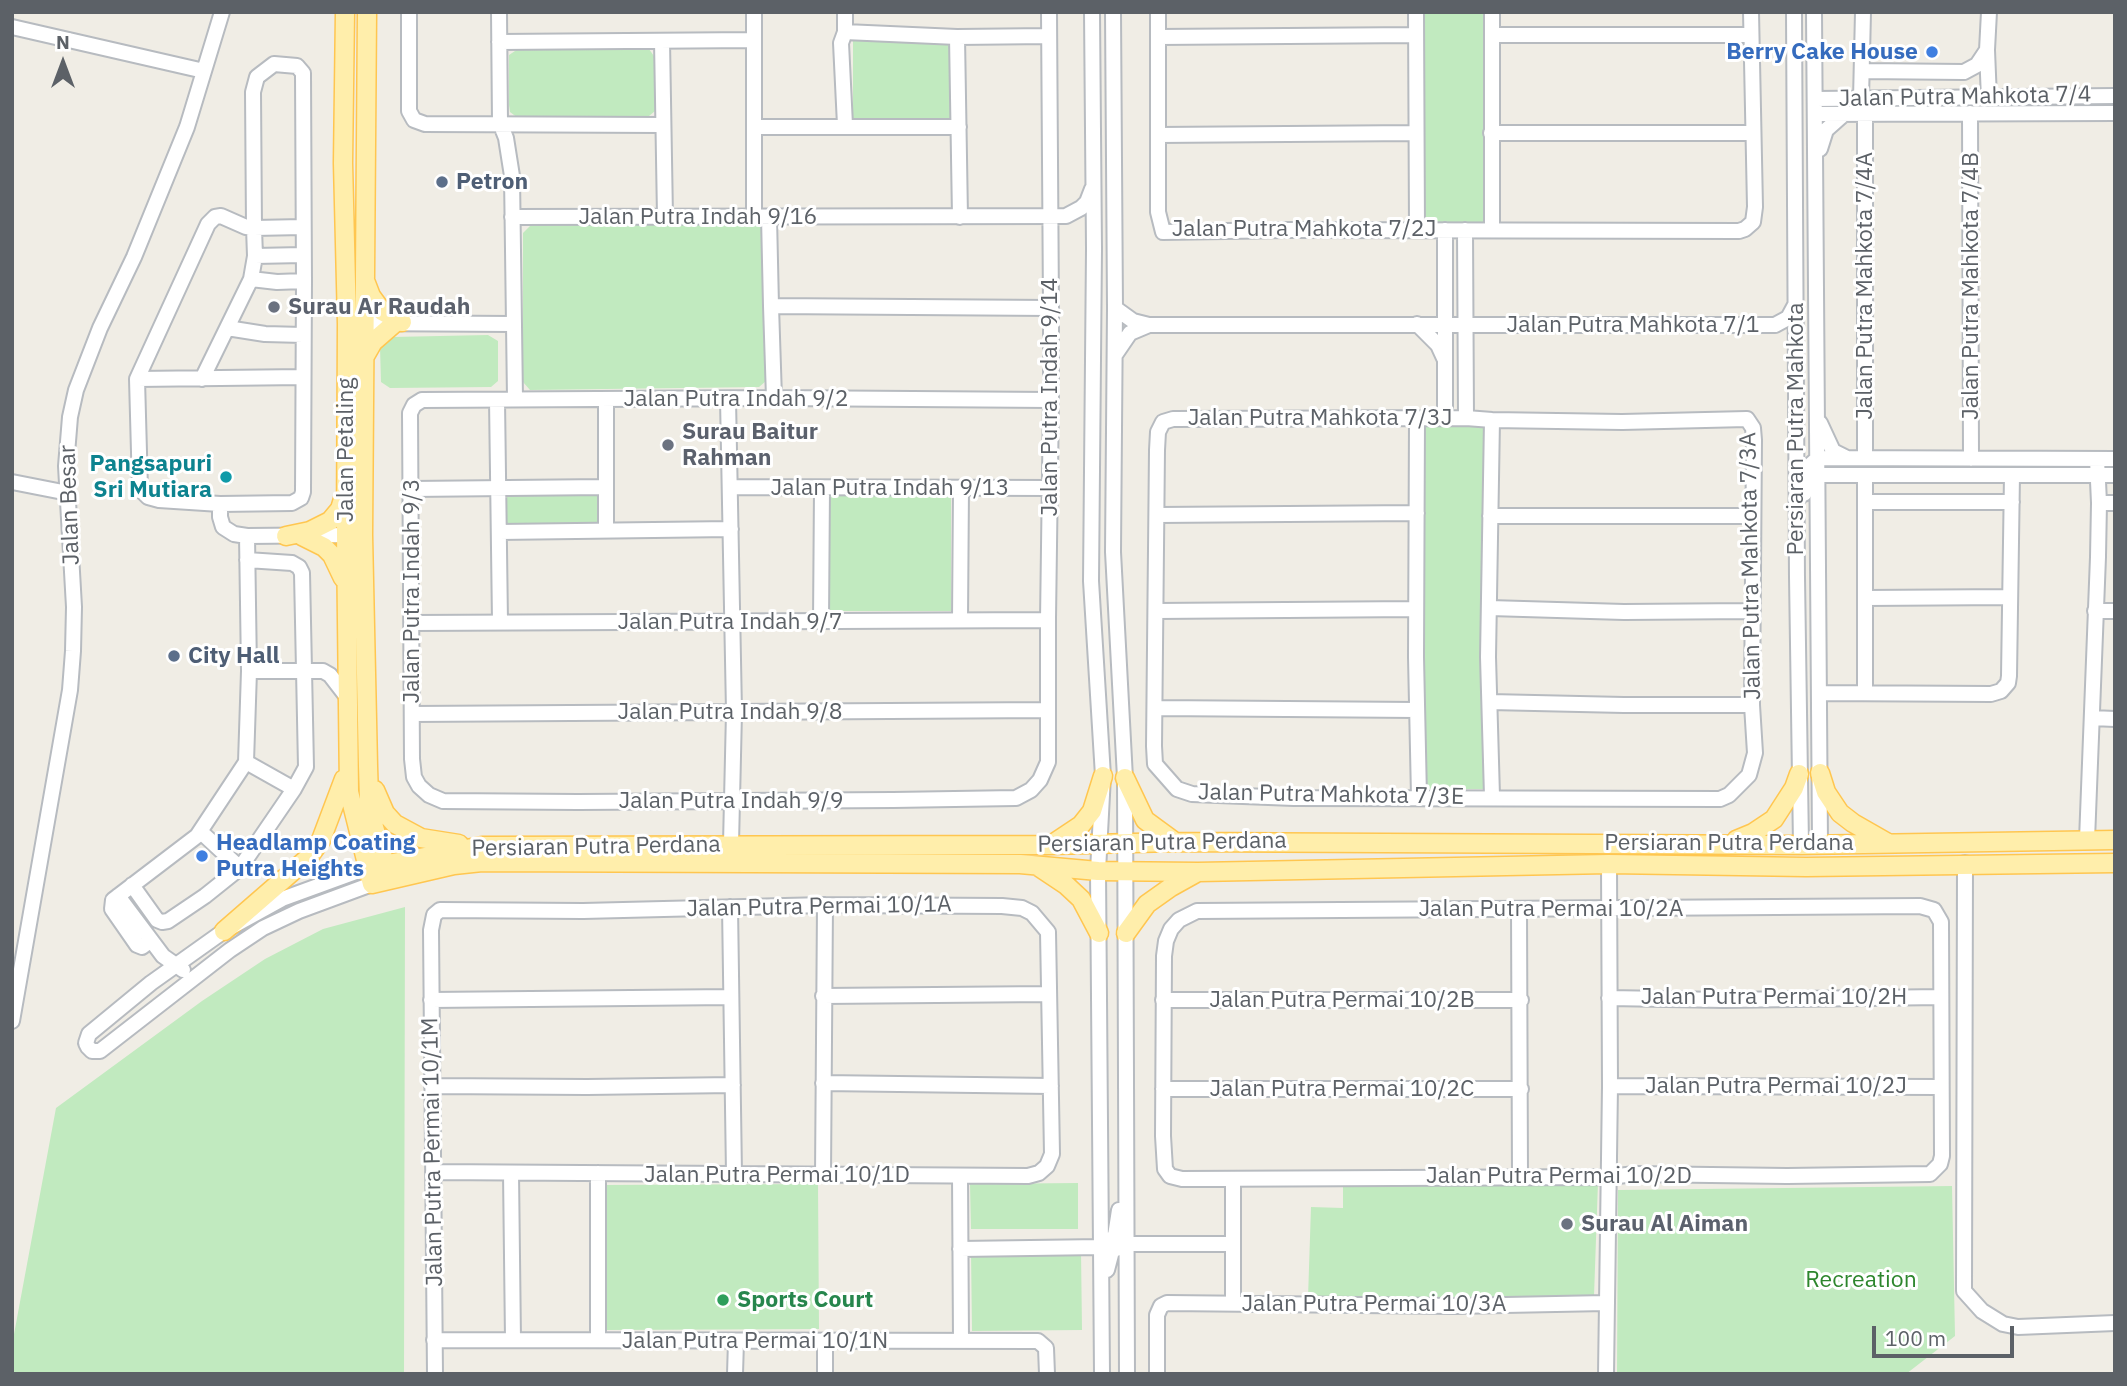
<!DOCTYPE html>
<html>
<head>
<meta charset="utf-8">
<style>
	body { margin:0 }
	#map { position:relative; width:2127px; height:1386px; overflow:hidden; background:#f0ede5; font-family:"IBM Plex Sans",sans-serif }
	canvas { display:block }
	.frame { position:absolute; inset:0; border:14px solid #5c6167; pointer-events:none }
	.north { position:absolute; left:28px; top:28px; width:70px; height:70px; -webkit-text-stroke:5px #fff; paint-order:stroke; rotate:0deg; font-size:19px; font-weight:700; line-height:28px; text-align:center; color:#5c6167 }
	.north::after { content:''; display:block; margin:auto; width:24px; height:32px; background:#5c6167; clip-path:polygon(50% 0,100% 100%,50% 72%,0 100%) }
	.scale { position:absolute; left:1872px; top:1326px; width:142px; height:32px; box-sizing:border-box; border:4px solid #5c6167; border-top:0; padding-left:9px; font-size:21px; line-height:24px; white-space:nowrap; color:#5c6167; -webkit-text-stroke:5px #fff; paint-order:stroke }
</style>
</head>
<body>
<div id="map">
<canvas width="2127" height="1386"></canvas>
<div class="frame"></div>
<div class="north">N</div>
<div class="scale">100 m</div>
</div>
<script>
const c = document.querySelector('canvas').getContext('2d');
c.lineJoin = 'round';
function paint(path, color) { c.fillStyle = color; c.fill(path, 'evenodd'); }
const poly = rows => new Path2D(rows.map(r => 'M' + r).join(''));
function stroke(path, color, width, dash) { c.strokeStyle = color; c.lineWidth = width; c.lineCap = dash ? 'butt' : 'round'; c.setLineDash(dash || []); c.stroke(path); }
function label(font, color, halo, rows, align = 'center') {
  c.font = font + ' "IBM Plex Sans",sans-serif'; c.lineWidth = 6; c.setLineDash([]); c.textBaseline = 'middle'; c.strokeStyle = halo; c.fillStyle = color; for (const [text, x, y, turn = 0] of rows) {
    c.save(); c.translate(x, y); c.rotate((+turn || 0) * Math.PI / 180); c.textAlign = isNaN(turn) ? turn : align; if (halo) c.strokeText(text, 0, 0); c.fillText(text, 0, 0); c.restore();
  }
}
paint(poly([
	[1419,12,1489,12,1489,223,1421,224],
	[853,41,950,41,950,118,853,118],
	[518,49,649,49,656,59,655,111,649,116,518,118,510,112,509,105,509,55],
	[767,223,766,381,759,387,530,390,523,382,523,233,531,225],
	[488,335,498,341,498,381,491,387,390,388,381,382,380,347,392,337],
	[1422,426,1488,426,1489,789,1420,789],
	[830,493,951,493,951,611,830,611],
	[507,495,599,495,599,526,507,526],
	[405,907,404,1374,12,1374,12,1345,56,1108,202,1001,265,959,323,929],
	[1343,1182,1598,1182,1594,1296,1308,1298,1311,1207,1343,1208],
	[1078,1183,1078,1229,971,1229,970,1184],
	[818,1184,819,1329,605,1330,604,1185],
	[1952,1186,1955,1336,1906,1374,1617,1374,1618,1190],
	[1081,1251,1082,1330,972,1331,971,1252]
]), '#c1eabf');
const minor = poly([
	[409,12,409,111,414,120,425,124,663,125],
	[499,12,500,123,506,138,512,176,515,399],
	[754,12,754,217],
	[1049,12,1051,308,1051,400,1048,620,1048,762,1040,780,1031,790,1016,798,893,800,578,802,443,801,429,795,419,786,414,777,412,759,410,413,414,405,422,400,774,398,1051,400],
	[1092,12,1094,249,1091,581,1103,776,1098,871,1102,1374],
	[1113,12,1115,308,1113,552,1125,778,1127,1374],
	[1158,12,1158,212,1163,232,1289,230,1739,231,1745,229,1753,222,1755,207,1751,12],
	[1416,12,1417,230],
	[1492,12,1492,230],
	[1794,12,1797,577,1801,845],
	[1814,12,1820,845],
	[12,27,204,71],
	[845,32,957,37,1049,36],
	[1492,35,1751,35],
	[957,37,960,217],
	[1158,37,1416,35],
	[662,41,665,217],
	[499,42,754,40],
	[1862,71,1964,72,1977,65,1987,50],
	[1815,99,2115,96],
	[1861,99,1863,12],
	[1989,99,1987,50,1989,12],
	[1970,113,1971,459],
	[1815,114,2115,113],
	[1865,114,1865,458],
	[845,125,841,43,845,32,845,12],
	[755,127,959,127],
	[1491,133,1752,133],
	[1158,135,1416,133],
	[1820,149,1826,130,1844,114],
	[512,217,1066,216,1081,208,1087,202,1092,189],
	[769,217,771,306],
	[1465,230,1466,418],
	[255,256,303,255],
	[251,279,277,282,304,281],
	[1115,308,1133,321,1149,325,1775,325,1788,318,1795,305],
	[354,323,513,324],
	[1417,324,1438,345,1444,358],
	[227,328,265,334,303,335],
	[1115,355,1130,333,1149,325],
	[137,379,303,377],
	[202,379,251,279,255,256,254,228,253,92,257,77,274,64,297,66,303,73,304,281,303,492,301,498,292,503,220,504,159,500,148,497,140,489,137,379,208,224,215,217,221,216,246,227,254,228,303,227],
	[774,398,771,306,1051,308],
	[728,399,734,712,731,844],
	[497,400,500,622],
	[1445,418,1445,230],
	[1466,418,1492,420,1622,422,1747,419,1753,428,1754,440,1752,705,1755,753,1749,775,1729,795,1720,799,1294,798,1192,794,1177,789,1155,764,1154,746,1157,450,1158,432,1163,422,1173,419,1466,418],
	[1417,419,1416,657,1419,797],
	[1492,420,1488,657,1492,796],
	[1820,423,1833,451,1847,458],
	[1818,458,2115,459],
	[1818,475,2115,475],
	[1865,475,1865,693],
	[12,482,68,493],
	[731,487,1050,488],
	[411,489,605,487],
	[1804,494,1808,467,1818,458],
	[1865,502,2012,502],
	[2099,503,2115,503],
	[220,504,220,517,223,527,234,534,247,536,354,535],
	[1158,515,1417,513],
	[1490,516,1752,516],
	[606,530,606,400],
	[499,532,731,529],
	[1865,598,2010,597],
	[1490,608,1624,612,1752,611],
	[1156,611,1416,609],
	[2095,611,2115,611],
	[960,619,961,488],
	[821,621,822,488],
	[412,623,1048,620],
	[249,671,323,671,330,675,347,697],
	[1820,693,1991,694,2001,691,2008,683,2009,676,2012,475],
	[1490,702,1624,705,1752,705],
	[1156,708,1417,710],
	[412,714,1048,710],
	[2092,718,2115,719],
	[246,762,294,789],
	[201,832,240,868],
	[2087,840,2098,557,2099,503,2097,459],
	[1965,863,1964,1291,1982,1311,2003,1324,2018,1327,2115,1323],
	[367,868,282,899,224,931,151,983,89,1034,86,1043,88,1047,92,1051,100,1051,230,950,263,928,299,911,372,884],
	[132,885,157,920,162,922,168,921,205,896,240,868,294,789,306,767,302,573,299,567,292,563,247,560],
	[118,896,163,956,183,970],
	[1920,906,1934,910,1941,922,1942,1156,1940,1164,1930,1174,1787,1176,1635,1174,1609,1177,1182,1179,1170,1176,1165,1169,1163,1136,1164,956,1166,941,1171,929,1179,920,1197,911,1920,906],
	[730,907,734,1174],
	[1519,909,1520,1176],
	[150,941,142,947,137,945,112,909,113,900,197,836,246,762,249,671,247,536],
	[823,996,1048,994],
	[1609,998,1724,1000,1940,997],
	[431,1000,731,997],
	[1163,1000,1521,1000],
	[12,1021,70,690,73,651,74,607,66,466,70,417,76,390,100,328,134,257,187,127,222,12],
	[823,1083,1051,1086],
	[432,1086,587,1087,733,1085],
	[1610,1086,1941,1087],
	[1163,1089,1521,1089],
	[433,1172,1028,1176,1039,1173,1047,1166,1052,1154,1048,932,1032,913,1022,908,1002,906,825,905,583,911,440,910,434,915,431,930,435,1374],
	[511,1173,513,1340],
	[598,1173,598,1340],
	[823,1175,825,905],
	[960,1176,961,1341],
	[1233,1179,1233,1303],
	[1101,1247,1115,1236,1119,1210],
	[960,1249,1101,1247],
	[1107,1270,1112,1251,1126,1244,1232,1244],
	[434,1340,1038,1341,1046,1348,1047,1374],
	[825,1341,825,1374],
	[735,1374,736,1341],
	[1157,1374,1157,1315,1161,1306,1167,1303,1455,1306,1606,1303],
	[1606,1374,1610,1086,1609,864]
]);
const major = poly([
	[345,12,343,163,347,324,346,535,349,792,372,884,454,865,482,862,1020,864,1098,871,1198,872,1609,864,1806,867,2115,863],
	[367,12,363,535,368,766,369,798,374,827,388,874],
	[366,283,371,296,382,311,402,322],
	[365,356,373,342,396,322],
	[286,536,310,531,330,521,340,509,343,499],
	[302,536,324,547,332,555,343,578],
	[1820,773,1826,792,1840,813,1853,823,1888,843],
	[1125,778,1145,820,1175,842],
	[375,790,385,813,395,824,421,838,459,844],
	[1736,840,1753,833,1774,819,1794,788,1799,774],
	[1054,843,1081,825,1092,811,1103,776],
	[1039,867,1066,885,1081,899,1099,933],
	[367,868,482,846,1050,845,1175,842,1801,845,2115,840],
	[224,931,308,858,321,840,344,779],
	[1126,933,1147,904,1171,887,1198,872]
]);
stroke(minor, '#b7bbc0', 18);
stroke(major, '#ffc650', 21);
stroke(minor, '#fff', 14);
stroke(major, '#ffeeab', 18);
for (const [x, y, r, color] of [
	[1932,52,7,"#3f7fe0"],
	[442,182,7,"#5c6f8a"],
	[274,307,7,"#6b7280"],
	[668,445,7,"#6b7280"],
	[226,477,7,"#0f9aa8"],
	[174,656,7,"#5c6f8a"],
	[202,856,7,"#3f7fe0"],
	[1567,1224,7,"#6b7280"],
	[723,1300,7,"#2e9e5b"]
]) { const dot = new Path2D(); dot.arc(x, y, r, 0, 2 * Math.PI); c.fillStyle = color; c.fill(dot); stroke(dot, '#fff', 2.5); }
label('bold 23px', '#366cbe', '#fff', [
	["Berry Cake House",1918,52],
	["Headlamp Coating",216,843,"left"],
	["Putra Heights",216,869,"left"]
], 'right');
label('23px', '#5c6167', '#fff', [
	["Jalan Putra Mahkota 7/4",1965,97,-1],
	["Jalan Putra Indah 9/16",698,217],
	["Jalan Putra Mahkota 7/2J",1304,229],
	["Jalan Putra Mahkota 7/4A",1865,286,-90],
	["Jalan Putra Mahkota 7/4B",1971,286,-90],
	["Jalan Putra Mahkota 7/1",1633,325],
	["Jalan Putra Indah 9/14",1050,397,-90],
	["Jalan Putra Indah 9/2",736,399],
	["Jalan Putra Mahkota 7/3J",1320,418],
	["Persiaran Putra Mahkota",1796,429,-90],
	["Jalan Petaling",346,450,-90],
	["Jalan Putra Indah 9/13",890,488],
	["Jalan Besar",70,505,-92],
	["Jalan Putra Mahkota 7/3A",1751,566,-91],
	["Jalan Putra Indah 9/3",412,591,-90],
	["Jalan Putra Indah 9/7",730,622],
	["Jalan Putra Indah 9/8",730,712],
	["Jalan Putra Mahkota 7/3E",1331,795,1],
	["Jalan Putra Indah 9/9",731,801],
	["Persiaran Putra Perdana",1162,843,-1],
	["Persiaran Putra Perdana",1729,843],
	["Persiaran Putra Perdana",596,847,-1],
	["Jalan Putra Permai 10/1A",819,907,-1],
	["Jalan Putra Permai 10/2A",1551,909],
	["Jalan Putra Permai 10/2H",1774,997],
	["Jalan Putra Permai 10/2B",1342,1000],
	["Jalan Putra Permai 10/2J",1776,1086],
	["Jalan Putra Permai 10/2C",1342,1089],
	["Jalan Putra Permai 10/1M",433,1152,-91],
	["Jalan Putra Permai 10/1D",777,1175],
	["Jalan Putra Permai 10/2D",1559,1176],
	["Jalan Putra Permai 10/3A",1374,1304],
	["Jalan Putra Permai 10/1N",755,1341]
]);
label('bold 23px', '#4e5e75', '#fff', [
	["Petron",456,182],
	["City Hall",188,656]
], 'left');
label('bold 23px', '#5b616d', '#fff', [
	["Surau Ar Raudah",288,307],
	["Surau Baitur",682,432],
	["Rahman",682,458],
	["Surau Al Aiman",1581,1224]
], 'left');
label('bold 23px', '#0d838f', '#fff', [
	["Pangsapuri",212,464],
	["Sri Mutiara",212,490]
], 'right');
label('23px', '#2d862d', '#fff', [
	["Recreation",1861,1280]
]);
label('bold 23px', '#27864d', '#fff', [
	["Sports Court",737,1300]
], 'left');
</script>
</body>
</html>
